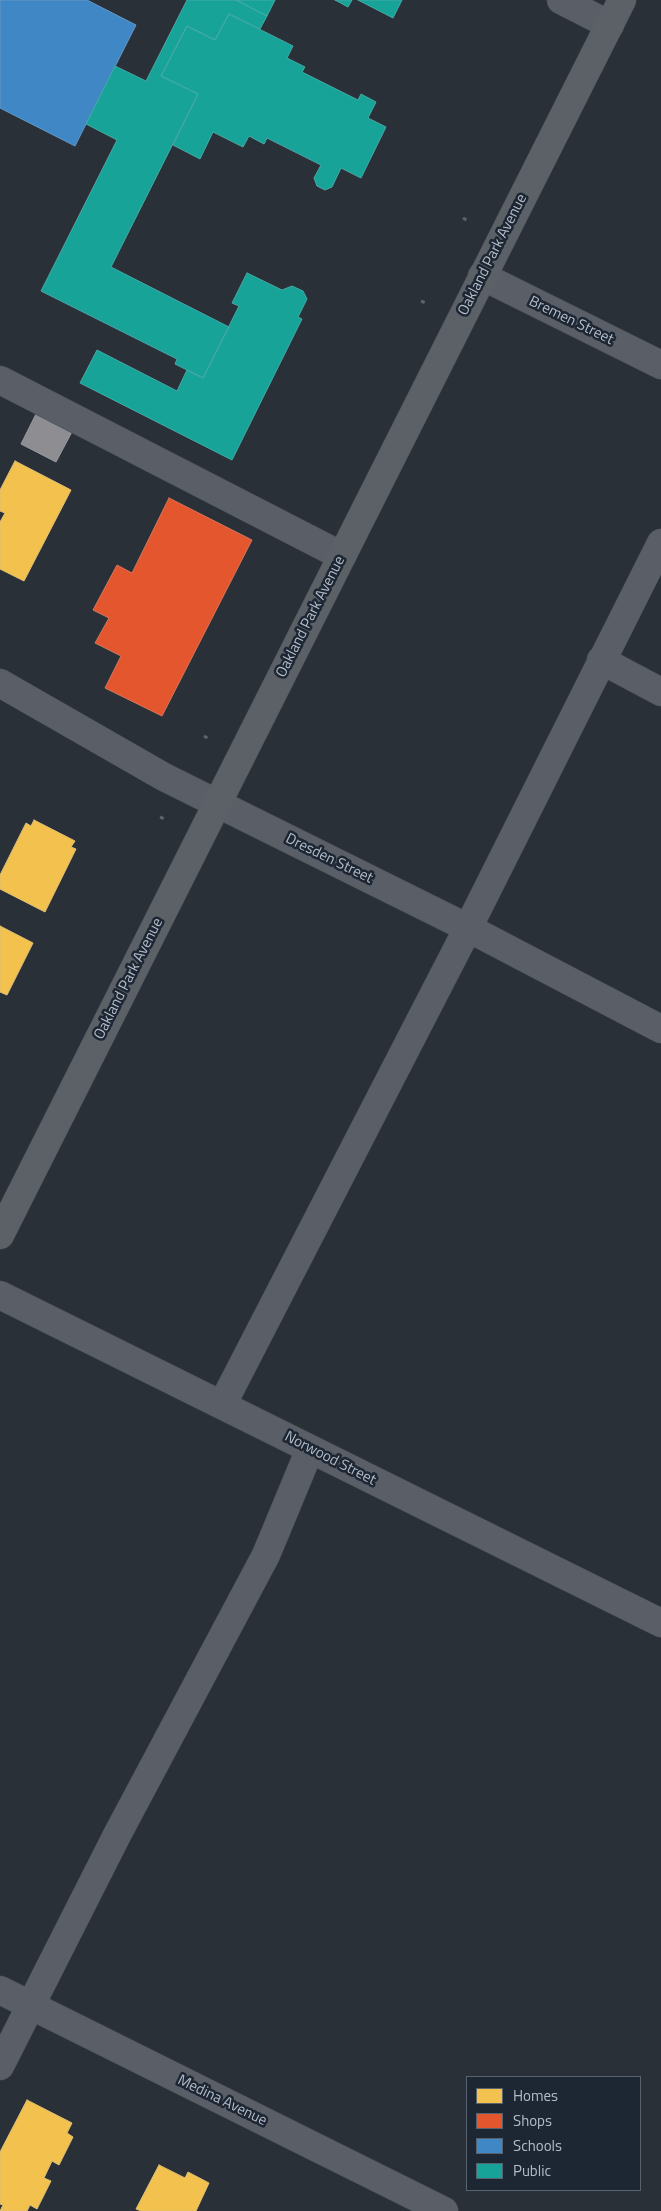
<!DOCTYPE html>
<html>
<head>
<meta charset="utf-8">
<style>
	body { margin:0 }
	#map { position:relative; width:661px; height:2211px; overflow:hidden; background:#2a3038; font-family:"Titillium Web",sans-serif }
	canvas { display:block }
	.legend { position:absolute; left:466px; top:2076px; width:175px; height:115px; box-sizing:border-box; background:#1d2633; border:1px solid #59626f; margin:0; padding:6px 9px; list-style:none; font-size:15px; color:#b4bcc9 }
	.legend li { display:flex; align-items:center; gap:10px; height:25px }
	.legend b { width:25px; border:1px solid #59626f }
</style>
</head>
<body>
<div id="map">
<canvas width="661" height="2211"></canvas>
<ul class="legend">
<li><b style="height:14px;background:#f2c14e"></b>Homes</li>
<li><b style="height:14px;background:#e4572e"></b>Shops</li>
<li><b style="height:14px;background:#3f88c5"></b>Schools</li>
<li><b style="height:14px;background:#17a398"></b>Public</li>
</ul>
</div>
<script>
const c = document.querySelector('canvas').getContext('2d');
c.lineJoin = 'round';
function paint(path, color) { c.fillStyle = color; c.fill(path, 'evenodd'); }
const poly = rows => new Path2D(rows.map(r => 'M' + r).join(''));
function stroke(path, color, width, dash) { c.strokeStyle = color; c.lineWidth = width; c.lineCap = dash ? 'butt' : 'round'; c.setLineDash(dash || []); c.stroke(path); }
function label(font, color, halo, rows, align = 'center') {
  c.font = font + ' "Titillium Web",sans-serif'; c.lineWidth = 5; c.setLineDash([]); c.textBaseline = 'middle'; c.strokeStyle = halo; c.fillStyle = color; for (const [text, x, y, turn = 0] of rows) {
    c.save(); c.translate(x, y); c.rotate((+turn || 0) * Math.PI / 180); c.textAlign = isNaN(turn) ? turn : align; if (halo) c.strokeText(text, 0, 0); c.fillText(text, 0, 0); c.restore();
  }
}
const homes = poly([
	[15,461,71,490,24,581,0,569,0,522,5,513,0,511,0,490,15,461],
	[34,820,75,841,71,847,76,849,45,912,0,889,0,875,26,823,31,826,34,820],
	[0,926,33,943,7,995,0,992,0,926],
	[27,2100,72,2123,67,2133,73,2137,59,2165,52,2161,44,2178,51,2181,37,2209,30,2205,27,2211,0,2211,3,2205,0,2204,0,2152,27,2100],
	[159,2165,185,2178,188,2172,209,2183,196,2211,141,2211,136,2209,159,2165]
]);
paint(homes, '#f2c14e');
stroke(homes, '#dfc073', 1);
const shops = poly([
	[169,498,252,540,162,716,105,688,121,656,95,643,109,618,93,610,117,565,132,573,169,498]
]);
paint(shops, '#e4572e');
stroke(shops, '#d6755c', 1);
const schools = poly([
	[0,0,87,0,136,25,75,146,0,108,0,0]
]);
paint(schools, '#3f88c5');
stroke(schools, '#6298c6', 1);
const public = poly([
	[187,0,236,0,267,16,260,29,229,14,215,40,187,26,161,76,198,94,111,267,229,327,203,378,175,364,177,359,41,291,117,140,86,124,115,66,146,81,187,0],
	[236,0,275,0,267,16,236,0],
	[335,0,352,0,348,7,335,0],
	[358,0,402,0,393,18,358,0],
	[229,14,293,46,287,58,305,67,302,72,358,100,361,94,376,102,368,118,386,127,361,178,341,168,332,187,325,190,317,186,314,178,321,165,267,138,264,144,249,136,243,147,213,132,200,159,173,145,198,94,161,76,187,26,215,40,229,14],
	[247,273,282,290,292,286,303,291,307,299,298,317,302,319,232,460,80,383,97,350,177,391,187,370,203,378,239,306,232,303,247,273]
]);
paint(public, '#17a398');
stroke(public, '#46aaa7', 1);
const industry = poly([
	[38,410,74,428,56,462,21,444,38,410]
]);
paint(industry, '#8d8d92');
stroke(industry, '#999ba2', 1);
const minor = poly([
	[561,0,610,25],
	[482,276,661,365],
	[0,380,342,556],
	[601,660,661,692],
	[0,683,164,777,468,928,661,1029],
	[0,1295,661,1623],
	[222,1405,468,928,661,543],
	[0,1990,444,2211],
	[0,2066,117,1835,266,1555,310,1449]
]);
const major = poly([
	[0,1235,622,0]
]);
stroke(minor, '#484c53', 29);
stroke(major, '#484c55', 29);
stroke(poly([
	[463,218,470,222],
	[421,301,428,304],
	[204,736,209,739],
	[160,817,167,820]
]), '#5d636a', 3, [4, 4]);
stroke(minor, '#5a5e66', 28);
stroke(major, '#5c6168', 28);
label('15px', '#b4bcc9', '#1d2633', [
	["Oakland Park Avenue",493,255,-63],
	["Bremen Street",571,321,26],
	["Oakland Park Avenue",311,617,-63],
	["Dresden Street",329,859,26],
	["Oakland Park Avenue",129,979,-63],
	["Norwood Street",330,1459,27],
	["Medina Avenue",222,2101,26]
]);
</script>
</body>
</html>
